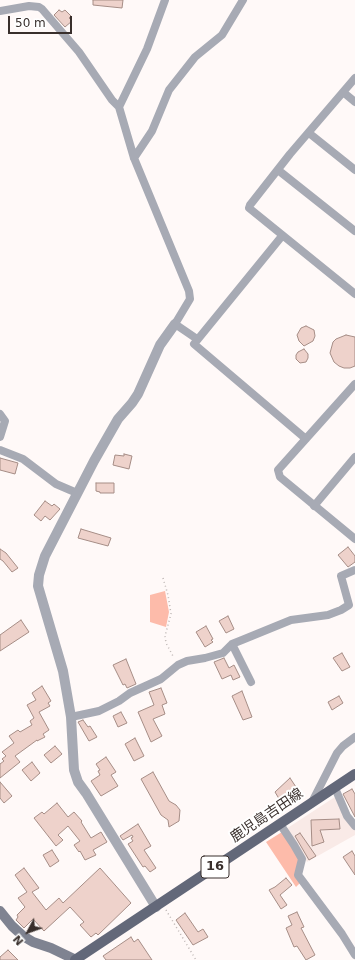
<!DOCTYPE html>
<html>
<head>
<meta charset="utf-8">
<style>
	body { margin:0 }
	#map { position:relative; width:355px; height:960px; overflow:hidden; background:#fff9f8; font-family:"DejaVu Sans",sans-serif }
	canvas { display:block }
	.north { position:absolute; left:8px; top:912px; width:40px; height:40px; -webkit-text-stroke:3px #fff; paint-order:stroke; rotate:229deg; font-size:11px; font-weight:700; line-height:16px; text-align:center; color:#392f2c }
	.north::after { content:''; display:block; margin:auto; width:14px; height:18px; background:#392f2c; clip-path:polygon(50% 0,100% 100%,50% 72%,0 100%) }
	.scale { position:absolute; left:8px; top:16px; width:64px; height:18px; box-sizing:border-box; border:2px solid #392f2c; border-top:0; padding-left:5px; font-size:12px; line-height:14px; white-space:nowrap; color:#392f2c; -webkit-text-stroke:3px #fff; paint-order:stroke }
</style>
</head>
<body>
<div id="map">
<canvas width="355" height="960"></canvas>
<div class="north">N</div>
<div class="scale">50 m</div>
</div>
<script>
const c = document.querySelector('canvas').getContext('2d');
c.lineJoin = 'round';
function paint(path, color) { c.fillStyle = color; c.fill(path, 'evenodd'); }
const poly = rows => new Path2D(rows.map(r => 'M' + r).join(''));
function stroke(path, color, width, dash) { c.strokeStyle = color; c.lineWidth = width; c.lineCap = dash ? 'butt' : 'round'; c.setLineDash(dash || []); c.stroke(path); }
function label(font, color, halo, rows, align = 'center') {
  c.font = font + ' "DejaVu Sans","Noto Sans JP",sans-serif'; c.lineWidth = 4; c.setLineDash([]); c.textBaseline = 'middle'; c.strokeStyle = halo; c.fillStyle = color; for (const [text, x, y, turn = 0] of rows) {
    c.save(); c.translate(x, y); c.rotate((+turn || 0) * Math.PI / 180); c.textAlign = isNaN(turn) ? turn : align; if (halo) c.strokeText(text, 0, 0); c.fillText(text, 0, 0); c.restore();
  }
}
paint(poly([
	[338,795,355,827,355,835,307,862,286,829]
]), '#f9eae7');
paint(poly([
	[165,591,169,612,166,627,150,622,150,595],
	[282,832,301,859,300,883,296,887,266,842]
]), '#fdbbaa');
const building = poly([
	[93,0,123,0,122,8,93,5,93,0],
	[59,10,62,12,65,10,71,16,69,18,72,21,65,27,54,15,59,10],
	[306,326,314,330,315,336,313,341,304,346,299,341,297,335,301,328,306,326],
	[346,335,355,337,355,366,350,368,344,368,339,366,334,362,330,353,333,342,336,339,346,335],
	[304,349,308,354,308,358,306,362,300,363,296,359,296,355,298,352,304,349],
	[124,454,132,456,129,469,113,465,115,455,124,456,124,454],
	[0,458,18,463,15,474,0,470,0,458],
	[96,483,114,483,114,493,100,493,100,492,96,491,96,483],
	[45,501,52,506,54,504,60,509,50,520,45,516,41,521,34,515,45,501],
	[81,529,111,538,108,546,78,538,81,529],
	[348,547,355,556,355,562,348,567,338,555,348,547],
	[0,549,6,553,18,568,12,572,3,561,0,559,0,549],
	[228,616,234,629,226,633,219,621,228,616],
	[21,620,29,632,0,651,0,635,21,620],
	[206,626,213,639,211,640,213,642,205,647,196,632,206,626],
	[342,653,350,667,342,671,333,658,342,653],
	[224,658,229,668,234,665,240,677,233,680,231,675,222,679,214,662,224,658],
	[126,659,136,684,127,688,125,684,123,685,113,665,126,659],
	[42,686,51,701,48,703,50,706,39,712,49,730,43,734,45,737,37,741,37,740,15,756,20,762,0,778,0,764,4,761,2,759,6,756,2,752,14,743,9,736,18,730,20,732,32,725,30,721,34,718,27,705,36,700,32,693,42,686],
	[161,688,167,703,162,705,165,714,153,719,162,736,151,742,138,712,154,705,149,692,161,688],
	[242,691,252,717,243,720,232,696,242,691],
	[339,696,343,703,332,710,328,702,339,696],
	[121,712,127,723,118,727,113,716,121,712],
	[83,720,88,727,90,726,97,737,89,741,78,722,83,720],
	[135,738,144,756,134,761,125,744,135,738],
	[55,746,62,754,51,763,44,755,55,746],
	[106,757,116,772,111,775,118,786,101,796,91,781,100,775,98,771,100,770,96,764,106,757],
	[32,762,40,773,31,781,22,770,32,762],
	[153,772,169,801,176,805,180,810,179,821,169,827,168,820,161,815,141,779,153,772],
	[290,778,298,790,281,802,275,792,290,778],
	[0,782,12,796,4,803,0,798,0,782],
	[352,789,355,794,355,817,343,794,352,789],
	[57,803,68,817,74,812,82,821,81,822,91,838,101,832,107,842,93,850,96,855,85,860,80,851,79,852,74,845,80,841,68,826,58,835,63,840,56,846,34,818,42,812,44,814,57,803],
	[339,819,340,829,320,830,324,842,312,846,311,820,339,819],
	[138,824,151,846,144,850,156,868,150,872,145,866,143,867,128,844,133,841,131,838,133,837,132,835,123,840,120,836,138,824],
	[300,833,316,856,309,860,295,836,300,833],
	[52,850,59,861,50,867,43,855,52,850],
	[352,851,355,856,355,875,343,857,352,851],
	[24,868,39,888,32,892,46,910,59,898,63,903,100,868,131,903,98,935,96,933,91,937,80,925,84,922,70,907,44,931,33,919,24,928,16,920,18,917,17,915,25,907,18,898,27,892,15,875,24,868],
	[286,878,292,885,280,895,287,905,281,909,269,890,275,887,286,878],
	[297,912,304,927,301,928,315,955,306,960,297,946,294,947,286,928,292,925,288,916,297,912],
	[185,913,198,932,203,929,208,937,193,945,176,920,185,913],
	[131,937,134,942,138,939,152,960,106,960,103,956,131,937],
	[8,950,18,960,0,960,0,957,8,950]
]);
paint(building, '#eed2cb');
stroke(building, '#a68d86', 1);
stroke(poly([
	[163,578,168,595,171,614,165,636,166,643,174,658],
	[166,910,196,960]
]), '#bcb5b3', 1.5, [1, 3]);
stroke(poly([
	[0,11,29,6,39,7,42,9,79,52,112,100,119,107,134,158,189,291,190,299,175,324,197,339],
	[355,78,290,154,250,205,249,208,355,294],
	[343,92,355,102],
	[119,107,147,49,165,0],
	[309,133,355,170],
	[134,158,152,131,169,90,195,57,222,35,243,0],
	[278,170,355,231],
	[282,236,194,344,306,439],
	[355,384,278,470,280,477,355,539],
	[0,414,5,421,0,437],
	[0,450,23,459,56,484,77,493],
	[314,506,355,457],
	[232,644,251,682],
	[71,717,99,711,119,701,130,693,161,679,178,665,187,661,205,658,223,653,232,644,242,640,291,620,328,615,341,610,349,605,341,576,355,570],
	[335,788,347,816,355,826],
	[311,804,337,753,343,746,355,737],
	[280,824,294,845,302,859,298,875,342,934,355,955]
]), '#a7aab4', 8);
stroke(poly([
	[156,907,86,793,78,782,74,770,71,717,63,671,38,586,39,575,45,556,94,461,118,419,132,403,138,394,160,345,175,324]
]), '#a7aab4', 10);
stroke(poly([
	[0,911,12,926,23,936,33,942,51,948,76,960]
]), '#7f8391', 10);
stroke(poly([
	[75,960,355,774]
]), '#636879', 10);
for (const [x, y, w] of [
	[215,867,28]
]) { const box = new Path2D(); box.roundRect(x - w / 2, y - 11, w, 22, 3); c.fillStyle = '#fff'; c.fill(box); stroke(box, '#392f2c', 1); }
label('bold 13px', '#392f2c', null, [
	["16",215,867]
]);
label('14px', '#392f2c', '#fff', [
	["鹿児島吉田線",267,816,-34]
]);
</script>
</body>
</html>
